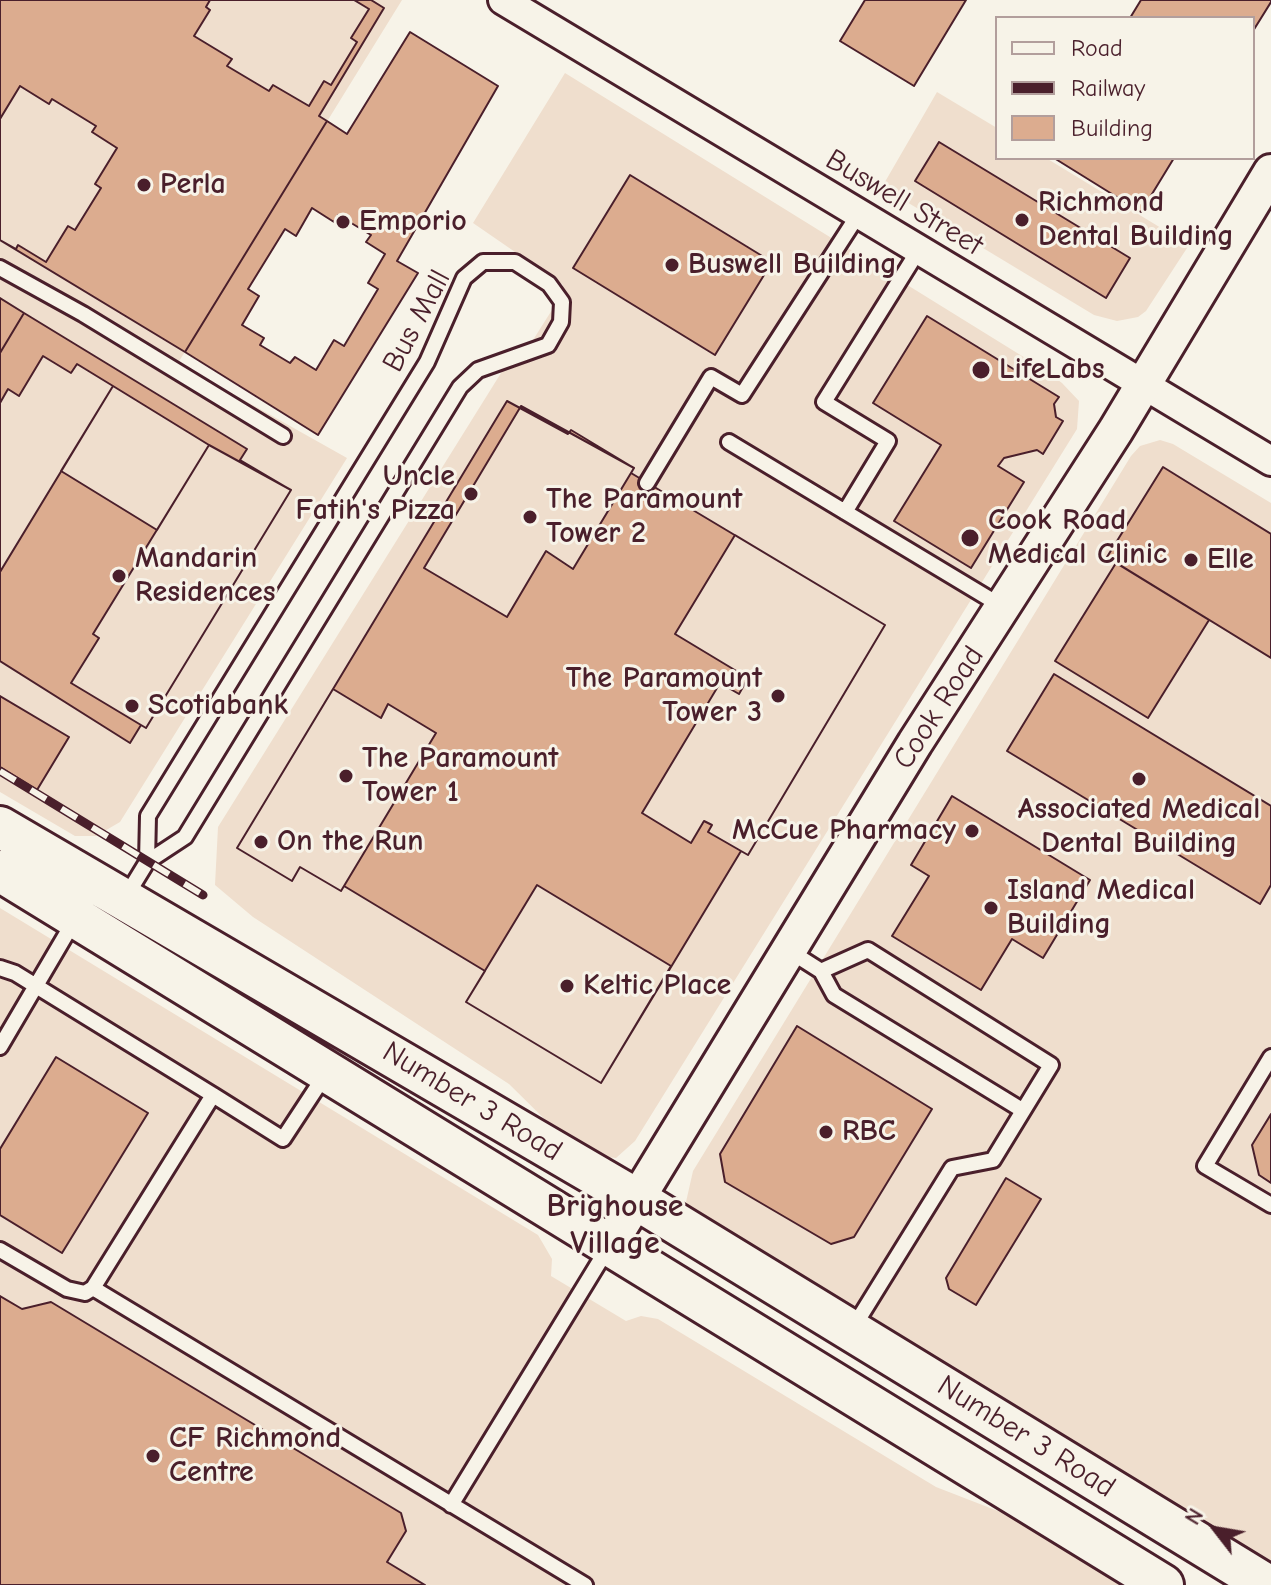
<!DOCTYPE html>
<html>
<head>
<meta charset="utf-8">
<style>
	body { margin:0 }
	#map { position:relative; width:1271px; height:1585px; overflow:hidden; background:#f7f3e8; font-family:"Comic Neue",sans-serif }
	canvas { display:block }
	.legend { position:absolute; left:995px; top:16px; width:260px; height:144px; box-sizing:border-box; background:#f7f3e8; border:2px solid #b29e9c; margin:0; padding:10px 14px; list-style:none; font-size:24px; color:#4a1f2b }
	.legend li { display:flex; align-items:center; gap:16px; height:40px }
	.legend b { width:40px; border:2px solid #b29e9c }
	.north { position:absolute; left:1175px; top:1489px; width:80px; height:80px; -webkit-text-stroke:6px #f7f3e8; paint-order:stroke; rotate:301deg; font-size:22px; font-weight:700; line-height:32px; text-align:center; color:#4a1f2b }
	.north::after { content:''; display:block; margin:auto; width:28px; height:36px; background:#4a1f2b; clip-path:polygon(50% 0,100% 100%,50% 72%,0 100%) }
</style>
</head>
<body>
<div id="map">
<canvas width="1271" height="1585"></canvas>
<ul class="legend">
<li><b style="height:10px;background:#f7f3e8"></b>Road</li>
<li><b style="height:10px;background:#4a1f2b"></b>Railway</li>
<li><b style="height:22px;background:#dcac8f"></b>Building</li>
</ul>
<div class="north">N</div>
</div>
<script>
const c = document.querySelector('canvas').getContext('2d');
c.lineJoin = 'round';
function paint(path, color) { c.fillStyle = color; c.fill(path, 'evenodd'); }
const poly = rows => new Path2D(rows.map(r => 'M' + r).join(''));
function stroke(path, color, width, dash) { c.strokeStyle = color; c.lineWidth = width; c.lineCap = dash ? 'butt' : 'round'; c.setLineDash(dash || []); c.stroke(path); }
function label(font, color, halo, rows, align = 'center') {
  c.font = font + ' "Comic Neue",sans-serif'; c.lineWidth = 6; c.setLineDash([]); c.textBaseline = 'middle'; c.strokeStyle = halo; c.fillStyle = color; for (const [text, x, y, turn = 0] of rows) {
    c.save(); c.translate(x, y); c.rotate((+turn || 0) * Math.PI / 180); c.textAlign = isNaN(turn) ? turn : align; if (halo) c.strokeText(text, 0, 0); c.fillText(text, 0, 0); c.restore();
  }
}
paint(poly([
	[0,0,402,0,178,363,347,458,120,822,96,836,75,836,0,792],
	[565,73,1043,369,1062,383,1079,401,1077,429,635,1141,616,1158,580,1154,509,1084,253,917,215,885,218,827,506,365,533,340,557,302,563,285,473,223],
	[937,92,997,128,997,158,1046,158,1189,245,1146,311,1138,317,1117,321,1094,315,882,187],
	[1160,440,1173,444,1271,503,1271,1572,689,1212,686,1202,693,1171,1131,456,1140,446],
	[0,908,538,1235,552,1259,551,1276,626,1321,641,1316,658,1319,936,1487,1034,1525,1132,1585,0,1585]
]), '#efdecd');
const building = poly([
	[0,0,371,0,384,8,319,116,327,121,185,352,0,240,0,0],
	[210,0,354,0,369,9,351,38,357,42,331,85,324,81,309,106,273,85,269,91,227,66,232,59,194,36,210,10,206,7,210,0],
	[865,0,966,0,914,86,840,41,865,0],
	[1141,0,1271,0,1271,2,1253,31,1253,18,1130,18,1141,0],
	[410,32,498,86,397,261,418,273,318,435,185,352,327,121,347,134,410,32],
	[20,86,49,104,52,99,96,126,92,132,117,148,95,184,101,188,75,230,68,226,46,262,18,245,16,249,0,240,0,119,20,86],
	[939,142,1130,258,1106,298,915,181,939,142],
	[1054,158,1174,158,1141,212,1054,158],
	[630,175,772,262,715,355,573,268,630,175],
	[312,208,334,222,338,215,371,235,366,242,385,254,368,283,378,289,344,346,334,340,316,370,295,357,290,363,260,345,264,338,242,325,259,296,248,289,285,229,296,236,312,208],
	[0,298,24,313,0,353,0,298],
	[24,313,247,449,240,460,291,490,146,728,141,725,130,743,0,661,0,353,24,313],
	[927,316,1059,397,1054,404,1056,417,1063,421,1043,454,1037,450,1004,458,998,466,1024,482,971,568,894,521,941,445,873,403,927,316],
	[43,356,71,373,77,364,113,386,0,572,0,403,8,389,19,396,43,356],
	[113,386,209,445,157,530,61,471,113,386],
	[507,401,568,434,571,430,634,468,631,473,885,625,748,855,741,851,601,1083,466,1002,485,971,344,886,341,891,300,867,292,881,237,848,507,401],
	[521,406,634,468,573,569,546,551,507,617,424,568,521,406],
	[209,445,291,490,146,728,71,683,99,638,93,634,209,445],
	[1163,467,1271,534,1271,658,1107,557,1163,467],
	[735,535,885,625,748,855,708,832,712,825,704,821,691,843,642,813,720,683,739,694,748,678,675,634,735,535],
	[1116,563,1209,620,1148,718,1055,661,1116,563],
	[1054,674,1271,806,1271,885,1260,904,1007,751,1054,674],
	[333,689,381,718,388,704,436,733,341,891,300,867,292,881,237,848,333,689],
	[0,696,69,737,37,790,0,767,0,696],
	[952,796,1090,880,1043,958,1012,939,981,990,892,936,929,876,911,865,952,796],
	[537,885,671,966,601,1083,466,1002,537,885],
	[797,1026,932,1109,854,1237,831,1244,725,1182,720,1154,797,1026],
	[56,1057,148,1113,62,1253,0,1215,0,1149,56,1057],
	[1271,1114,1271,1183,1259,1175,1252,1145,1271,1114],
	[1006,1178,1041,1199,976,1305,949,1289,946,1278,1006,1178],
	[0,1296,22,1309,51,1302,401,1513,406,1531,387,1562,425,1585,0,1585,0,1296]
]);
paint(building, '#dcac8f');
stroke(building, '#4a1f2b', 2);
const service = poly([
	[0,268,83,314,283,436],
	[729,442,1003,607],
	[647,483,711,377,742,395,858,215],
	[845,512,888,441,824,402,918,251],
	[125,898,147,862,185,837,460,387,478,370,548,345,561,322,562,302,549,284,515,262,483,262,464,278,427,362,148,816,147,862],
	[788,950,821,971,868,950,1051,1065,993,1160,952,1168,853,1328],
	[0,968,15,973,213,1095,93,1288,585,1585],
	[821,971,834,995,1022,1110],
	[0,1047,74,921],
	[1271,1057,1205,1166,1271,1205],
	[213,1095,283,1139,325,1075],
	[0,1250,67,1289,85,1293,93,1288],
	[451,1505,609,1246]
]);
const minor = poly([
	[503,0,1271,461]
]);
const tertiary = poly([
	[609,1245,915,743,1116,430,1271,172]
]);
const secondary = poly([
	[0,827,636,1199,1267,1585],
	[0,871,1163,1585]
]);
stroke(service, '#4a1f2b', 20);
stroke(minor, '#4a1f2b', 34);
stroke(tertiary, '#4a1f2b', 40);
stroke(secondary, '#4a1f2b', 46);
stroke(service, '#f7f3e8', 14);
stroke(minor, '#f7f3e8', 28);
stroke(tertiary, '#f7f3e8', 34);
stroke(secondary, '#f7f3e8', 40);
const rail = poly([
	[0,771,203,895]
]);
stroke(rail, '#4a1f2b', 9);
stroke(rail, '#f7f3e8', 6, [18]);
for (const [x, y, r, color] of [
	[144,185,8,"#4a1f2b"],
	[1022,220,8,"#4a1f2b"],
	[343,222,8,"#4a1f2b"],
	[672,265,8,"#4a1f2b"],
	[981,370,10,"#4a1f2b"],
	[471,494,8,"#4a1f2b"],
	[530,517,8,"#4a1f2b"],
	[970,538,10,"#4a1f2b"],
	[1191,560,8,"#4a1f2b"],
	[119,576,8,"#4a1f2b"],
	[778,696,8,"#4a1f2b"],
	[132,706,8,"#4a1f2b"],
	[346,776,8,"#4a1f2b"],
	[1139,779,8,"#4a1f2b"],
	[972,831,8,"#4a1f2b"],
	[261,842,8,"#4a1f2b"],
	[991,908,8,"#4a1f2b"],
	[567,986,8,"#4a1f2b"],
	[826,1132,8,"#4a1f2b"],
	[153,1456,8,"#4a1f2b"]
]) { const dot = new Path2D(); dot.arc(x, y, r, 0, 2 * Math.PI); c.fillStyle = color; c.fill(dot); stroke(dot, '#f7f3e8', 3); }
label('bold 30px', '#4a1f2b', '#f7f3e8', [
	["Perla",160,185],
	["Richmond",1038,203],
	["Dental Building",1038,237],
	["Emporio",359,222],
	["Buswell Building",688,265],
	["LifeLabs",999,370],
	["Uncle",455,477,"right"],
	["Fatih's Pizza",455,511,"right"],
	["The Paramount",546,500],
	["Tower 2",546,534],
	["Cook Road",988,521],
	["Medical Clinic",988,555],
	["Mandarin",135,559],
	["Residences",135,593],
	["Elle",1207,560],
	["The Paramount",762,679,"right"],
	["Tower 3",762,713,"right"],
	["Scotiabank",148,706],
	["The Paramount",362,759],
	["Tower 1",362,793],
	["Associated Medical",1139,810,"center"],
	["Dental Building",1139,844,"center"],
	["McCue Pharmacy",956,831,"right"],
	["On the Run",277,842],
	["Island Medical",1007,891],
	["Building",1007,925],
	["Keltic Place",583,986],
	["RBC",842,1132],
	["CF Richmond",169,1439],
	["Centre",169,1473]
], 'left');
label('30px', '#4a1f2b', '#f7f3e8', [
	["Buswell Street",904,203,31],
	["Bus Mall",417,321,-62],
	["Cook Road",939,708,-57],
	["Number 3 Road",472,1102,31],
	["Number 3 Road",1026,1437,32]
]);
label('bold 32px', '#4a1f2b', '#f7f3e8', [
	["Brighouse",615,1207],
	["Village",615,1244]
]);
</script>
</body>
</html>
